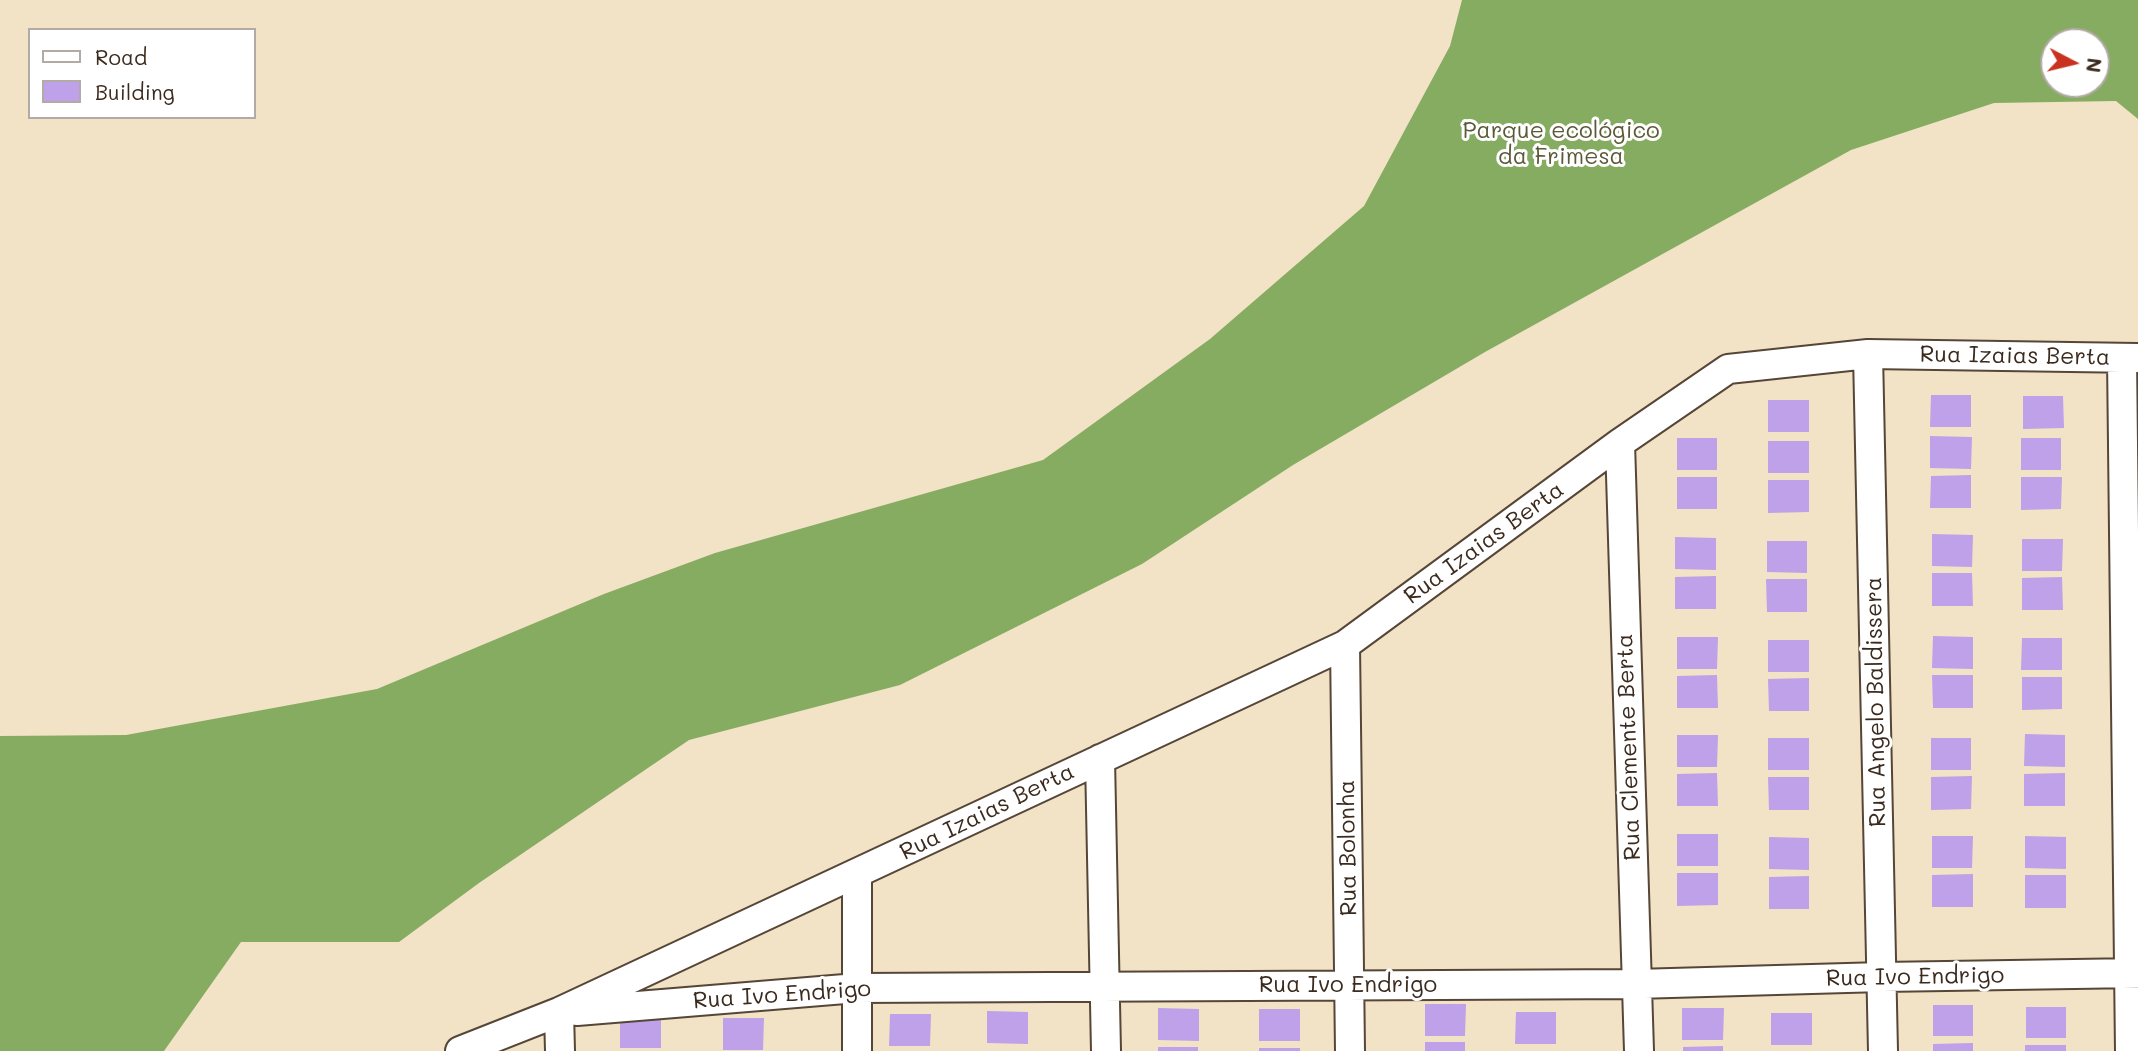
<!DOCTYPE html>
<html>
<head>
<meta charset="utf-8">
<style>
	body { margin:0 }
	#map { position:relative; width:2138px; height:1051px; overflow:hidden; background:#f2e2c6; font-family:Mali,sans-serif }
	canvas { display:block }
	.legend { position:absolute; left:28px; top:28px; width:228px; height:91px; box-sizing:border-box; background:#fff; border:2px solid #b1aaa5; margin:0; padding:9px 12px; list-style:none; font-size:21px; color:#3b2a1e }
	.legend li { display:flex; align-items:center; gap:14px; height:35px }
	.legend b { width:35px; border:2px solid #b1aaa5 }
	.north { position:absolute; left:2040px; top:28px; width:70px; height:70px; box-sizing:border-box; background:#fff; border:2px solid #b1aaa5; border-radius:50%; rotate:97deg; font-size:19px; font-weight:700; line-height:28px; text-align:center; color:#3b2a1e }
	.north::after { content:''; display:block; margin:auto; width:24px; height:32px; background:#c8321e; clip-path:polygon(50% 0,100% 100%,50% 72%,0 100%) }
</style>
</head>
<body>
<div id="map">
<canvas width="2138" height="1051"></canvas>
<ul class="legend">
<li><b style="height:9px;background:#fff"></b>Road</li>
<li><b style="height:19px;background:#bea1e9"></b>Building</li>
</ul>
<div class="north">N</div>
</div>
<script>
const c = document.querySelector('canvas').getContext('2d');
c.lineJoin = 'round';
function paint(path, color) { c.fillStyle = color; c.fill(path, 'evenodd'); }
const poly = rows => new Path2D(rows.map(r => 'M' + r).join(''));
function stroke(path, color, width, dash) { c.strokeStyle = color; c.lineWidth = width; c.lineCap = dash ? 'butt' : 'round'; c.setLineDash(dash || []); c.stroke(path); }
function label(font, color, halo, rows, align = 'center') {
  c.font = font + ' Mali,sans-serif'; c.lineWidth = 6; c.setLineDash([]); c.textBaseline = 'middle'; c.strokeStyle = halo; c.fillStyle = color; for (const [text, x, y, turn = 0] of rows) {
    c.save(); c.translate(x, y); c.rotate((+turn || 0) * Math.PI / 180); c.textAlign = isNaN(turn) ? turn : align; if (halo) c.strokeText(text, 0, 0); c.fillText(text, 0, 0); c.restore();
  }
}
paint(poly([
	[1462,0,2138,0,2138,119,2116,101,1994,103,1851,150,1485,352,1293,465,1142,564,900,685,689,740,479,883,399,942,241,942,164,1051,0,1051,0,736,126,735,377,689,604,594,715,553,1043,460,1210,339,1364,206,1450,46],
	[2054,42,2096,42,2096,84,2054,84]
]), '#86ac62');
paint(poly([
	[1931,395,1971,395,1971,427,1930,427],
	[2023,396,2063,396,2064,428,2023,429],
	[1768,400,1809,400,1809,432,1768,432],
	[1930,436,1972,437,1971,469,1930,468],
	[1677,438,1717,438,1717,470,1677,470],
	[2021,438,2061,438,2061,470,2021,470],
	[1768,441,1809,441,1809,473,1768,473],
	[1971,475,1971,508,1930,508,1931,476],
	[1677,477,1717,477,1717,509,1677,509],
	[2021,477,2062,477,2061,509,2021,510],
	[1768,480,1809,480,1809,512,1768,513],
	[1932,534,1973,535,1972,567,1932,566],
	[1675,537,1716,538,1716,570,1675,569],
	[2022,539,2063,539,2062,571,2022,571],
	[1767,541,1807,541,1807,573,1767,572],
	[1932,573,1972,573,1973,606,1932,606],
	[1716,576,1716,609,1675,609,1675,577],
	[2062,577,2063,610,2022,610,2022,578],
	[1766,579,1807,579,1807,612,1767,612],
	[1933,636,1973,637,1973,669,1932,668],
	[1677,637,1718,637,1717,669,1677,669],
	[2022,638,2062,638,2062,670,2021,670],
	[1768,640,1809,640,1809,672,1768,672],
	[1717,675,1718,708,1677,708,1677,676],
	[1932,675,1973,675,1973,708,1933,708],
	[2022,677,2062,677,2062,709,2022,710],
	[1809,678,1809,711,1769,711,1768,679],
	[2025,734,2065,735,2065,767,2024,766],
	[1677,735,1718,735,1717,767,1677,767],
	[1768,738,1809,738,1809,770,1768,770],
	[1931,738,1971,738,1971,770,1931,770],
	[1717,773,1718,806,1677,806,1677,774],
	[2065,773,2065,806,2024,806,2024,774],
	[1972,776,1971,809,1931,810,1931,777],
	[1768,777,1809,777,1809,810,1769,810],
	[1677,834,1718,834,1718,866,1677,866],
	[1932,836,1973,836,1972,868,1932,868],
	[2025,836,2066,837,2066,869,2025,868],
	[1769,837,1809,838,1809,870,1769,869],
	[1677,873,1718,873,1718,905,1677,906],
	[1973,874,1973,907,1932,907,1932,875],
	[2025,875,2066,875,2066,908,2025,908],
	[1809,876,1809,909,1769,909,1769,877],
	[1425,1004,1466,1004,1465,1036,1425,1036],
	[1933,1005,1973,1005,1973,1036,1933,1036],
	[2026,1007,2066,1007,2066,1038,2026,1038],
	[1158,1008,1199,1009,1199,1041,1158,1040],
	[1682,1008,1724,1008,1723,1040,1682,1040],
	[1259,1009,1300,1009,1300,1041,1259,1041],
	[987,1011,1028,1012,1028,1044,987,1043],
	[1516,1012,1556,1012,1556,1044,1515,1044],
	[1771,1013,1812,1013,1812,1045,1771,1045],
	[890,1014,931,1014,930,1046,889,1046],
	[620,1016,661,1016,661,1048,620,1048],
	[723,1018,764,1018,763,1050,723,1050],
	[1425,1042,1465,1042,1465,1051,1425,1051],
	[1973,1043,1973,1051,1933,1051,1933,1044],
	[2025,1045,2066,1045,2066,1051,2025,1051],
	[1723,1046,1723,1051,1683,1051,1683,1047],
	[1158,1047,1198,1047,1198,1051,1158,1051],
	[1259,1048,1300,1048,1300,1051,1259,1051]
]), '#bea1e9');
const street = poly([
	[1868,354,1883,1051],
	[2122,358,2130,1051],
	[1620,443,1639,1051],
	[1345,645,1350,1051],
	[1100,759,1106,1051],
	[577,1011,857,988,1636,984,1882,977,2138,973],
	[559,1012,560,1051],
	[460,1051,559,1012,1345,645,1620,443,1728,369,1868,354,2138,358],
	[857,1051,857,875]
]);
stroke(street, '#564637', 32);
stroke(street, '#fff', 28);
label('23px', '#5c5937', '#fff', [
	["Parque ecológico",1561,131],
	["da Frimesa",1561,157]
]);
label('23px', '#3b2a1e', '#fff', [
	["Rua Izaias Berta",2015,356,1],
	["Rua Izaias Berta",1484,543,-36],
	["Rua Angelo Baldissera",1876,702,-91],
	["Rua Clemente Berta",1629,747,-92],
	["Rua Izaias Berta",987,812,-26],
	["Rua Bolonha",1348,848,-91],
	["Rua Ivo Endrigo",1915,977,-1],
	["Rua Ivo Endrigo",1348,985],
	["Rua Ivo Endrigo",782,995,-4]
]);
</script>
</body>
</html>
